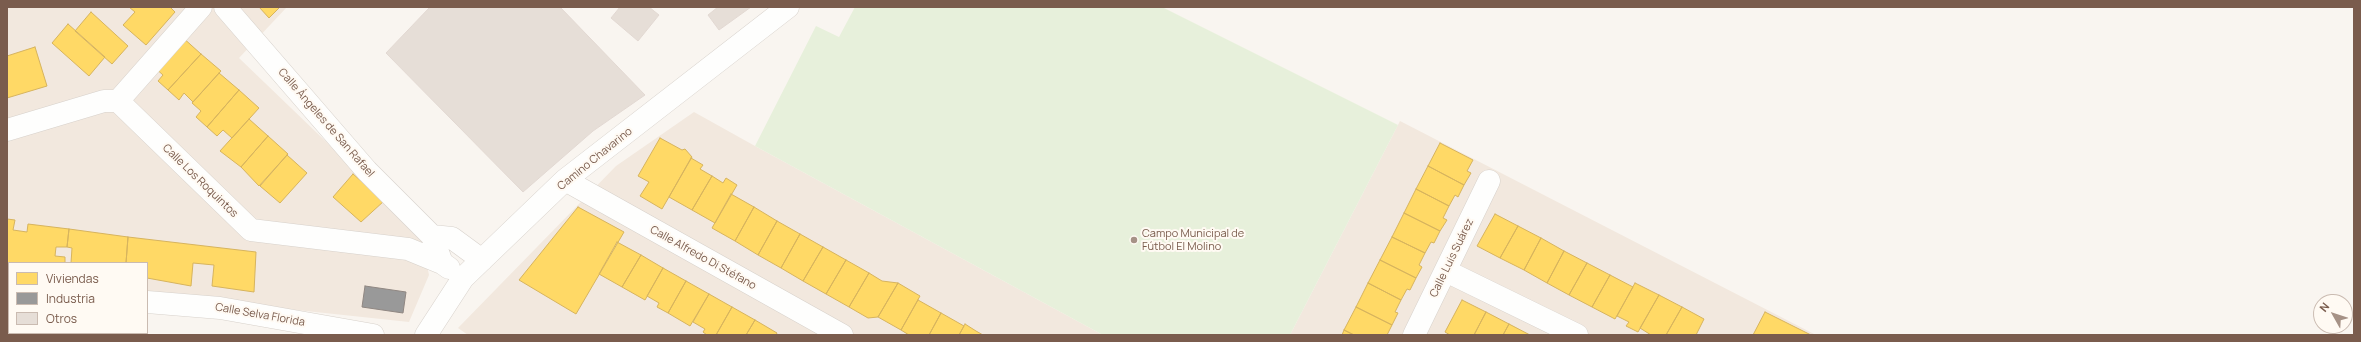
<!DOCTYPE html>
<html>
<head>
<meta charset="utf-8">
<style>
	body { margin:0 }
	#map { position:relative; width:2361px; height:342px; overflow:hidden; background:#f9f5f0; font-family:Manrope,sans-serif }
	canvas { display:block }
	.frame { position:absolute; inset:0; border:8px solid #7a5c4d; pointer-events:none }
	.legend { position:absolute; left:8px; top:262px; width:140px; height:72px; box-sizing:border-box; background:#fffaf3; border:1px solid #cabbb1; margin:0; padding:5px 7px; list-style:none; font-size:12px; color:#7a5c4d }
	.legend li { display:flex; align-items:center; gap:8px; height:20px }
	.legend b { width:20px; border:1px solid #cabbb1 }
	.north { position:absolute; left:2313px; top:294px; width:40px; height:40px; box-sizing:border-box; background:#fffaf3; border:1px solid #cabbb1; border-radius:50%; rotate:309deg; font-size:11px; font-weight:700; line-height:16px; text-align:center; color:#7a5c4d }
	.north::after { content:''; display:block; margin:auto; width:14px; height:18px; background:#a69286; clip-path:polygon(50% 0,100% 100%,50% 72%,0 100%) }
</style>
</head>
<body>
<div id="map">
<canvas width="2361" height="342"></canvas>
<div class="frame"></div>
<ul class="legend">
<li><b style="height:11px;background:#ffd966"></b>Viviendas</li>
<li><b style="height:11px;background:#999"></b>Industria</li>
<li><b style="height:11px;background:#e6ded7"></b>Otros</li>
</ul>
<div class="north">N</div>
</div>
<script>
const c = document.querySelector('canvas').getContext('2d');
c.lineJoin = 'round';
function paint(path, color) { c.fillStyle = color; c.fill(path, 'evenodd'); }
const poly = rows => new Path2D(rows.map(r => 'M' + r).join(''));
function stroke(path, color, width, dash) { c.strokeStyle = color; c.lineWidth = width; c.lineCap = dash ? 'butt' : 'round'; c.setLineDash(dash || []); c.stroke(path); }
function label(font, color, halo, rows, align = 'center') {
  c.font = font + ' Manrope,sans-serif'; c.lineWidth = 4; c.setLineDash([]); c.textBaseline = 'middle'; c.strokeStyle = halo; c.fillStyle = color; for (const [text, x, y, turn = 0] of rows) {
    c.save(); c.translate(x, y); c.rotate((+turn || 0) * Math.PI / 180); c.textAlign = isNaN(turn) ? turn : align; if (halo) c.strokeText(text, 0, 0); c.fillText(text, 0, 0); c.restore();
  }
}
paint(poly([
	[7,7,287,7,239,58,420,232,429,275,409,322,147,294,147,263,9,263,9,279,7,278],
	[694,112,755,146,1103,335,468,335,458,328,616,166],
	[1400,121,1816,335,1290,335]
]), '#f2e8de');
paint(poly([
	[855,7,1162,7,1398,125,1290,335,1103,335,755,146,816,26,839,37]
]), '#e7f0db');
const homes = poly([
	[129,7,170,7,175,12,146,45,123,25,135,12,129,7],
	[259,7,280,7,269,18,259,7],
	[91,12,128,46,112,64,75,31,91,12],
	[68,24,105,57,89,76,52,43,68,24],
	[181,36,201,54,168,90,158,81,163,75,154,67,181,36],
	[35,47,47,86,7,98,7,56,35,47],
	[201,54,221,71,193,102,184,93,179,100,168,90,201,54],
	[219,73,239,90,207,127,196,117,201,111,192,103,219,73],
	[239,90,259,108,232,138,223,130,217,136,207,127,239,90],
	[249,119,268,136,241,167,220,151,249,119],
	[268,136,288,154,259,186,241,167,268,136],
	[660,138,682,150,685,149,692,157,662,209,640,196,649,182,638,176,660,138],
	[1440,143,1473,160,1467,171,1471,173,1464,185,1428,166,1440,143],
	[287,155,307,173,280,203,260,186,287,155],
	[691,158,703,165,700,169,712,176,692,210,669,197,691,158],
	[1428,166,1464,185,1458,197,1455,195,1449,206,1416,189,1428,166],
	[353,174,384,201,361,222,333,197,353,174],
	[712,176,723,183,726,178,737,185,715,223,692,210,712,176],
	[1416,189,1449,206,1443,218,1447,220,1440,231,1404,213,1416,189],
	[731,194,754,207,735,241,712,228,731,194],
	[578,207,624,232,576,314,519,280,578,207],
	[754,207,777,221,758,255,735,241,754,207],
	[1404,213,1440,231,1434,243,1431,242,1425,253,1392,237,1404,213],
	[1495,214,1518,226,1500,258,1477,246,1495,214],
	[7,219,15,220,13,230,27,232,28,224,69,229,67,247,56,247,55,256,65,257,65,263,9,263,9,268,7,268,7,219],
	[777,221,800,234,781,268,758,255,777,221],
	[1518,226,1541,238,1524,270,1500,258,1518,226],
	[69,229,128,237,126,263,71,263,72,248,67,247,69,229],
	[800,234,823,247,803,281,781,268,800,234],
	[128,237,256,252,254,292,212,286,214,265,193,263,191,286,147,278,147,263,126,263,128,237],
	[1392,237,1425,253,1419,265,1422,267,1416,278,1380,260,1392,237],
	[1541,238,1564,251,1547,283,1524,270,1541,238],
	[617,242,641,255,622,287,599,274,617,242],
	[823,247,846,260,826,294,803,281,823,247],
	[1564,251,1587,263,1569,295,1547,283,1564,251],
	[641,255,663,268,645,300,622,287,641,255],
	[846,260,869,273,849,307,826,294,846,260],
	[1380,260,1416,278,1410,290,1407,289,1401,300,1368,283,1380,260],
	[1587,263,1610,275,1592,307,1569,295,1587,263],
	[663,268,686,281,668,313,657,307,659,303,647,296,663,268],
	[869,273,882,281,898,283,878,317,868,318,849,307,869,273],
	[1610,275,1633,287,1615,319,1592,307,1610,275],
	[686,281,709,294,690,326,668,313,686,281],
	[898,283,920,296,901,330,878,317,898,283],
	[1368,283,1401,300,1395,312,1398,313,1392,325,1356,307,1368,283],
	[1635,283,1659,295,1638,332,1626,326,1629,322,1617,316,1635,283],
	[709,294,732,307,716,335,707,335,703,332,705,329,693,322,709,294],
	[1659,295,1682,307,1666,335,1651,335,1640,328,1659,295],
	[918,300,941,313,929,335,909,335,901,330,918,300],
	[1462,300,1486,312,1474,335,1450,335,1445,332,1462,300],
	[732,307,755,320,746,335,716,335,732,307],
	[1356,307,1392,325,1387,335,1354,335,1344,330,1356,307],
	[1682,307,1704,319,1696,335,1666,335,1682,307],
	[1486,312,1509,324,1503,335,1474,335,1486,312],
	[1765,312,1811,335,1753,335,1765,312],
	[941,313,964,326,959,335,929,335,941,313],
	[755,320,777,333,776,335,746,335,755,320],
	[965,324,976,331,983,335,959,335,965,324],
	[1509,324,1530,335,1503,335,1509,324],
	[1344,330,1354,335,1342,335,1344,330]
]);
paint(homes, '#ffd966');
stroke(homes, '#d7b45e', 1);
const industry = poly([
	[365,286,406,292,403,313,362,307,365,286]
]);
paint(industry, '#999');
stroke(industry, '#908782', 1);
const building = poly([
	[430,7,560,7,645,95,593,131,523,192,386,53,430,7],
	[620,7,649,7,659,15,638,41,611,18,620,7],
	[718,7,751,7,719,30,708,15,718,7]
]);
paint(building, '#e6ded7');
stroke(building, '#e2d8d2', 1);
const minor = poly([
	[225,7,367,171,432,236,442,263,449,268],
	[118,101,201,7],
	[7,130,104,101,118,101,251,230,408,249,442,263],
	[565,180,842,335],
	[432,236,452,238,482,260],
	[1446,271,1577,335],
	[7,290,9,290],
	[147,302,220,308,373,335],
	[426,335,463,278,565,180,788,7],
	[1414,335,1489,181]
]);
stroke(minor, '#d7d1cb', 23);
stroke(minor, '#fefefd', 22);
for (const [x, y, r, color] of [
	[1134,240,4,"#a69286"]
]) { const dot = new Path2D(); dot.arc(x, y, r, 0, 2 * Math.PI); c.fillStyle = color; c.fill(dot); stroke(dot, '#fffaf3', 1.5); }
label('11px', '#7a5c4d', '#fffaf3', [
	["Calle Ángeles de San Rafael",326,123,49],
	["Camino Chavarino",595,159,-39],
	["Calle Los Roquintos",200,181,44],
	["Calle Alfredo Di Stéfano",703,258,29],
	["Calle Luis Suárez",1452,258,-64],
	["Calle Selva Florida",260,315,10]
]);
label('11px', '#7a5c4d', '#fffaf3', [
	["Campo Municipal de",1142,234],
	["Fútbol El Molino",1142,247]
], 'left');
</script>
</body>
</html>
